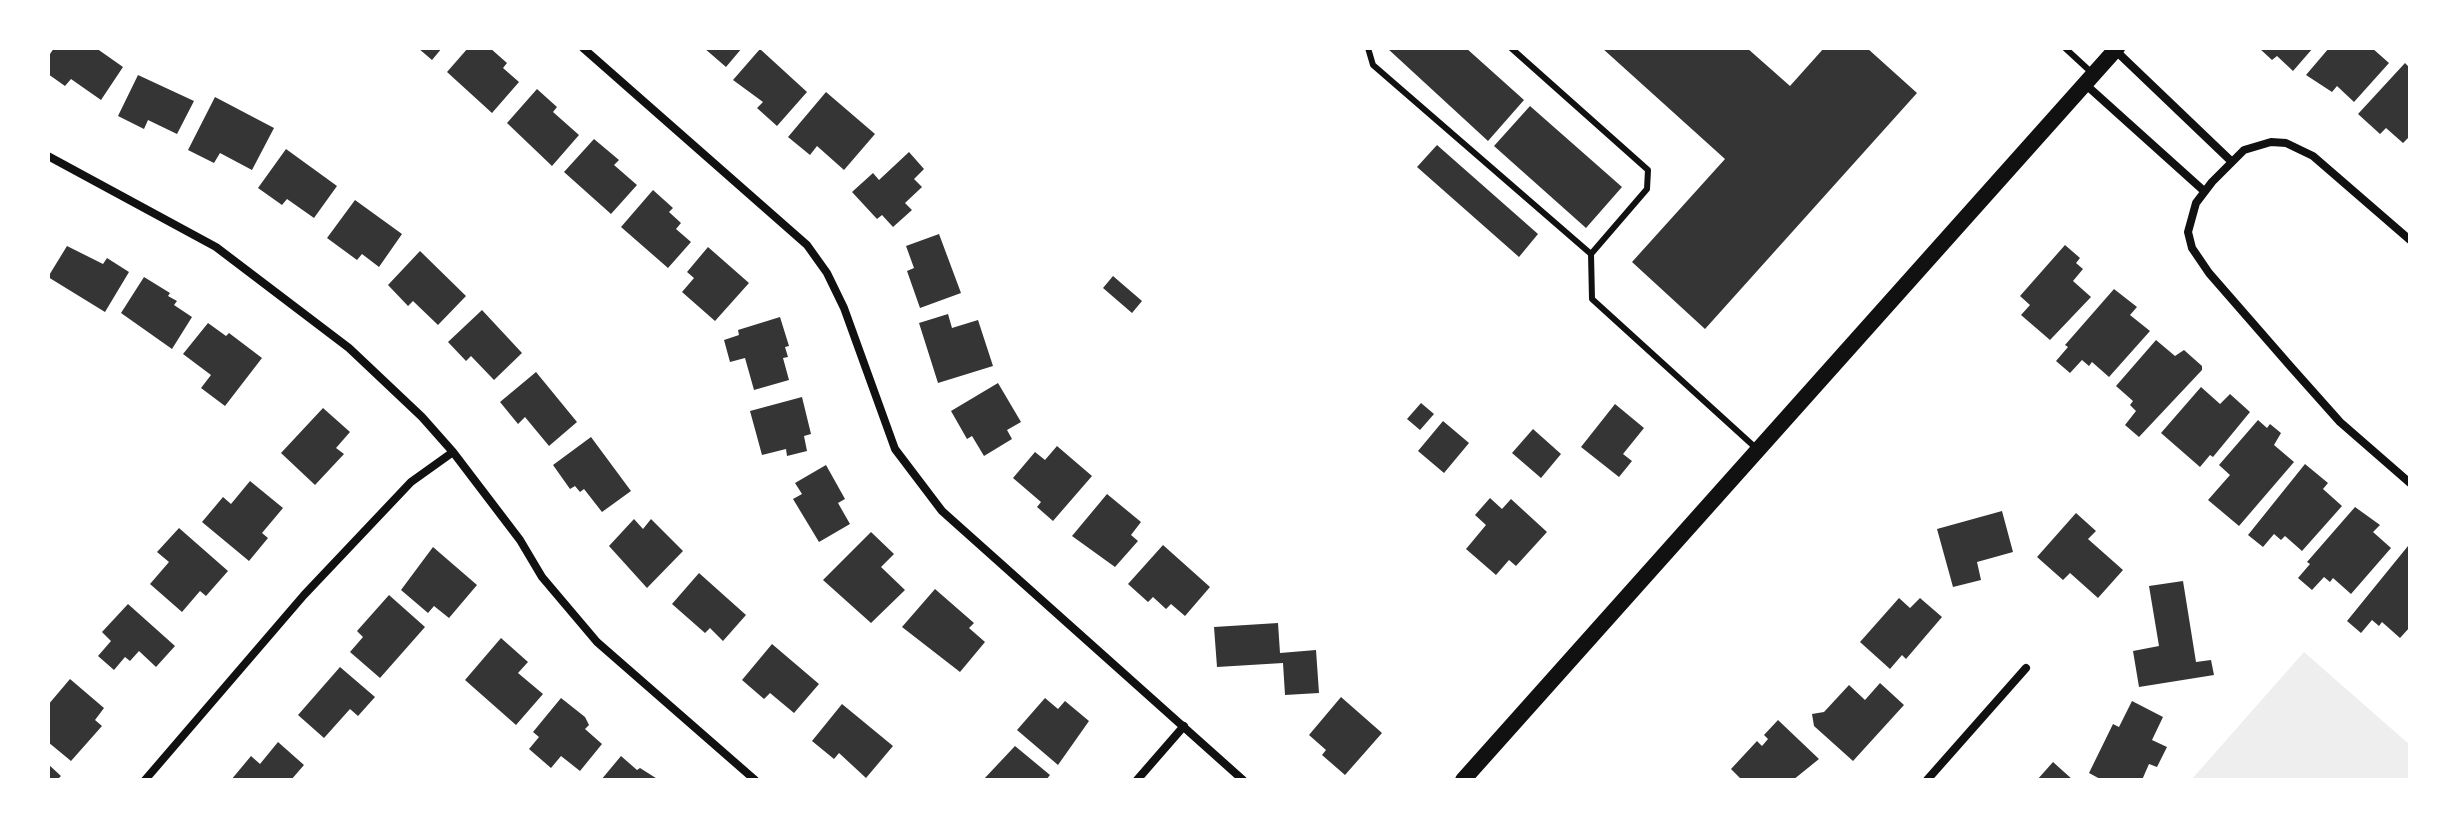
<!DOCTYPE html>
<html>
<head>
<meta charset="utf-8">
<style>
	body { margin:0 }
	#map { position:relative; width:2458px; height:828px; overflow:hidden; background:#fff; font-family:Overpass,sans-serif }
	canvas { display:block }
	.frame { position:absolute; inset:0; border:50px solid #fff; pointer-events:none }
</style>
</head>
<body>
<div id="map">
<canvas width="2458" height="828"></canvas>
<div class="frame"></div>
</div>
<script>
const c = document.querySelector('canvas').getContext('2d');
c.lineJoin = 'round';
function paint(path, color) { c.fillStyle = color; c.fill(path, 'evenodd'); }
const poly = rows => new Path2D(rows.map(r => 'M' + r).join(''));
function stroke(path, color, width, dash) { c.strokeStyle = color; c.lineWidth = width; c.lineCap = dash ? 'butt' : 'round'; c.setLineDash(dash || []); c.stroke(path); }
paint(poly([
	[2304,652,2410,745,2410,780,2191,780]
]), '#eee');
paint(poly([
	[54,48,96,48,123,67,101,100,71,79,65,86,48,74,48,57],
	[418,48,442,48,432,60],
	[468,48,490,48,507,63,503,68,519,82,492,113,447,72],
	[704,48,742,48,726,67],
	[1387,48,1466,48,1524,100,1488,141],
	[1602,48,1747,48,1790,86,1824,48,1867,48,1917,93,1705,329,1632,262,1725,159],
	[2259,48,2313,48,2293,71,2277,56,2272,60],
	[2329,48,2372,48,2389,63,2354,102,2337,86,2332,92,2306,75],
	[760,49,807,92,777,126,757,108,763,102,733,80],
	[2405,63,2410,68,2410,136,2403,143,2386,128,2380,134,2358,114],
	[138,75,194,101,177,134,148,120,144,129,118,116],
	[537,89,557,107,553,112,579,135,552,166,507,123],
	[826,92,875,134,844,170,817,146,810,155,788,137],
	[215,97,274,128,252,170,220,153,214,163,188,150],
	[1530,106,1622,187,1586,228,1494,146],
	[594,139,619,160,614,165,637,185,611,214,564,172],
	[1437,145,1538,234,1519,257,1417,167],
	[286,149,337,186,314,218,287,199,282,205,258,188],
	[909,152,924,169,914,179,922,187,905,203,912,210,893,227,882,215,877,219,852,192,873,173,879,180],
	[653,190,673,208,669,212,681,223,676,229,691,242,668,268,621,227],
	[355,200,402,234,379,267,362,254,357,260,327,238],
	[939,234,961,293,920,308,907,271,914,268,906,246],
	[2065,245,2080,258,2076,263,2083,269,2073,281,2091,297,2050,340,2021,315,2030,305,2020,296],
	[67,246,103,264,107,258,129,272,105,312,48,277],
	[708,247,749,283,715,321,682,292,694,278,687,272],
	[420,251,466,296,438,325,413,301,408,306,388,285],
	[1113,276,1142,301,1132,313,1103,288],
	[144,277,170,293,168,296,177,301,174,305,192,317,172,349,121,313],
	[2114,289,2137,307,2130,315,2150,331,2109,377,2092,362,2089,366,2082,360,2070,373,2056,361,2068,347,2065,345],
	[482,310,522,353,494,380,471,356,466,361,448,342],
	[948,314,952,328,978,320,993,366,938,383,919,323],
	[780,317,789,346,785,347,788,357,783,358,789,380,754,390,745,358,730,362,724,340,739,335,738,330],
	[208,323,226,336,229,333,262,358,225,406,201,388,211,375,183,354],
	[2156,340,2175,356,2184,350,2202,366,2202,370,2139,437,2125,425,2136,411,2130,405,2133,401,2116,386],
	[536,372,577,422,549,446,525,417,518,424,500,402],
	[998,383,1021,422,1007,430,1012,439,984,456,972,436,967,439,951,411],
	[2201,387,2220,404,2230,394,2250,412,2213,457,2210,455,2200,467,2161,433],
	[802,397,811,434,804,436,807,451,787,456,786,449,762,455,750,411],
	[1421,403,1434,414,1420,430,1407,419],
	[1615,404,1644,428,1623,454,1632,461,1619,477,1581,447],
	[323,408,350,432,336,448,344,454,315,485,281,453],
	[2258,420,2267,428,2270,424,2281,433,2274,445,2294,462,2239,526,2208,500,2230,475,2219,465],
	[1443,421,1469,443,1444,473,1418,451],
	[1533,429,1561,454,1541,478,1512,453],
	[591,437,631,491,602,512,584,489,580,492,575,486,570,489,553,465],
	[1057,446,1092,476,1053,521,1037,507,1041,502,1013,478,1035,452,1045,460],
	[2305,464,2328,483,2323,489,2342,506,2302,551,2285,536,2281,540,2274,534,2263,547,2248,535],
	[826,465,845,499,838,503,850,524,819,542,793,499,802,494,795,483],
	[250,481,283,508,262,533,268,538,249,561,202,522,223,497,231,504],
	[1107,494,1141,522,1131,535,1138,541,1115,567,1072,536],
	[1490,498,1502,509,1511,499,1547,532,1516,566,1509,560,1496,575,1466,549,1486,525,1475,515],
	[2355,507,2380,525,2373,532,2391,548,2351,594,2333,578,2330,582,2324,577,2312,590,2298,578,2310,564,2307,562],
	[2002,511,2013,552,1977,562,1981,580,1953,587,1937,529],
	[2076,513,2096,531,2088,539,2123,570,2098,598,2070,573,2063,580,2037,557],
	[634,519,643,529,651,519,683,551,647,588,609,546],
	[179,528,228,571,206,596,200,591,182,612,150,584,169,562,157,552],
	[871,532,894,554,881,567,905,590,871,623,823,580],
	[1163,545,1210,587,1185,616,1171,604,1166,609,1153,597,1148,602,1128,584],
	[2408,546,2410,627,2400,638,2382,622,2379,626,2372,620,2361,633,2347,621],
	[433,547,477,585,449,618,434,606,428,613,401,590],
	[699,573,746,615,723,641,710,628,705,633,672,604],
	[2183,581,2196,662,2211,660,2214,675,2139,687,2133,651,2159,646,2149,586],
	[935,589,974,623,969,628,985,642,960,672,902,627],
	[389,595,425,627,380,678,350,652,363,637,357,631],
	[1899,598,1910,608,1920,598,1942,617,1906,659,1902,655,1890,669,1860,642],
	[128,604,175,646,156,667,139,651,130,661,125,657,114,670,98,656,111,641,102,632],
	[1278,623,1280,653,1316,650,1319,693,1285,695,1283,663,1217,667,1214,627],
	[501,638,528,662,518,673,543,694,516,725,465,680],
	[772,644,819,684,794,713,770,693,764,699,742,680],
	[340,667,375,697,358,716,350,709,324,738,298,715],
	[70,679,104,708,95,720,102,726,71,761,48,742,48,705],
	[1880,683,1904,705,1853,761,1814,726,1812,714,1824,712,1849,685,1865,700],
	[1341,697,1382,733,1345,775,1322,755,1326,750,1309,735],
	[561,698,585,717,589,725,585,729,602,744,580,771,561,756,551,768,529,749,539,737,533,732],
	[1045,698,1058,709,1065,701,1089,721,1058,765,1017,730],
	[2132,701,2163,717,2152,740,2167,747,2157,767,2149,764,2142,780,2102,780,2089,773,2113,724,2119,727],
	[842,704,893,746,866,778,839,753,834,759,812,741],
	[1778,720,1819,759,1793,780,1742,780,1731,769,1757,741,1762,746,1768,739,1764,735],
	[278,742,304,765,291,780,231,780,251,756,260,764],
	[1015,746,1050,775,1046,780,983,780],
	[621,756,637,770,640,768,659,780,601,780],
	[2053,762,2073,780,2037,780],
	[48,764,61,776,57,780,48,780]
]), '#353535');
stroke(poly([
	[1368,48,1373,65,1591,254,1592,299,1757,449],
	[1511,48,1648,170,1647,189,1591,254],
	[2065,48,2091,72]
]), '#111', 6);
stroke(poly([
	[583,48,807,245,827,273,844,308,895,449,942,511,1243,780],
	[2115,50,2231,161],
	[2085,84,2204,191],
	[48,156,216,247,349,348,422,417,453,452,520,540,542,577,597,642,755,780],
	[2410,240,2313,156,2286,143,2271,142,2244,150,2212,182,2196,203,2188,232,2192,248,2209,273,2291,367,2340,422,2410,483],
	[145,780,304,595,411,482,453,452],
	[1137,780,1184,726],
	[1927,780,2026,668]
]), '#111', 8);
stroke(poly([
	[1463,780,2117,48]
]), '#111', 16);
</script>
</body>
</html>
